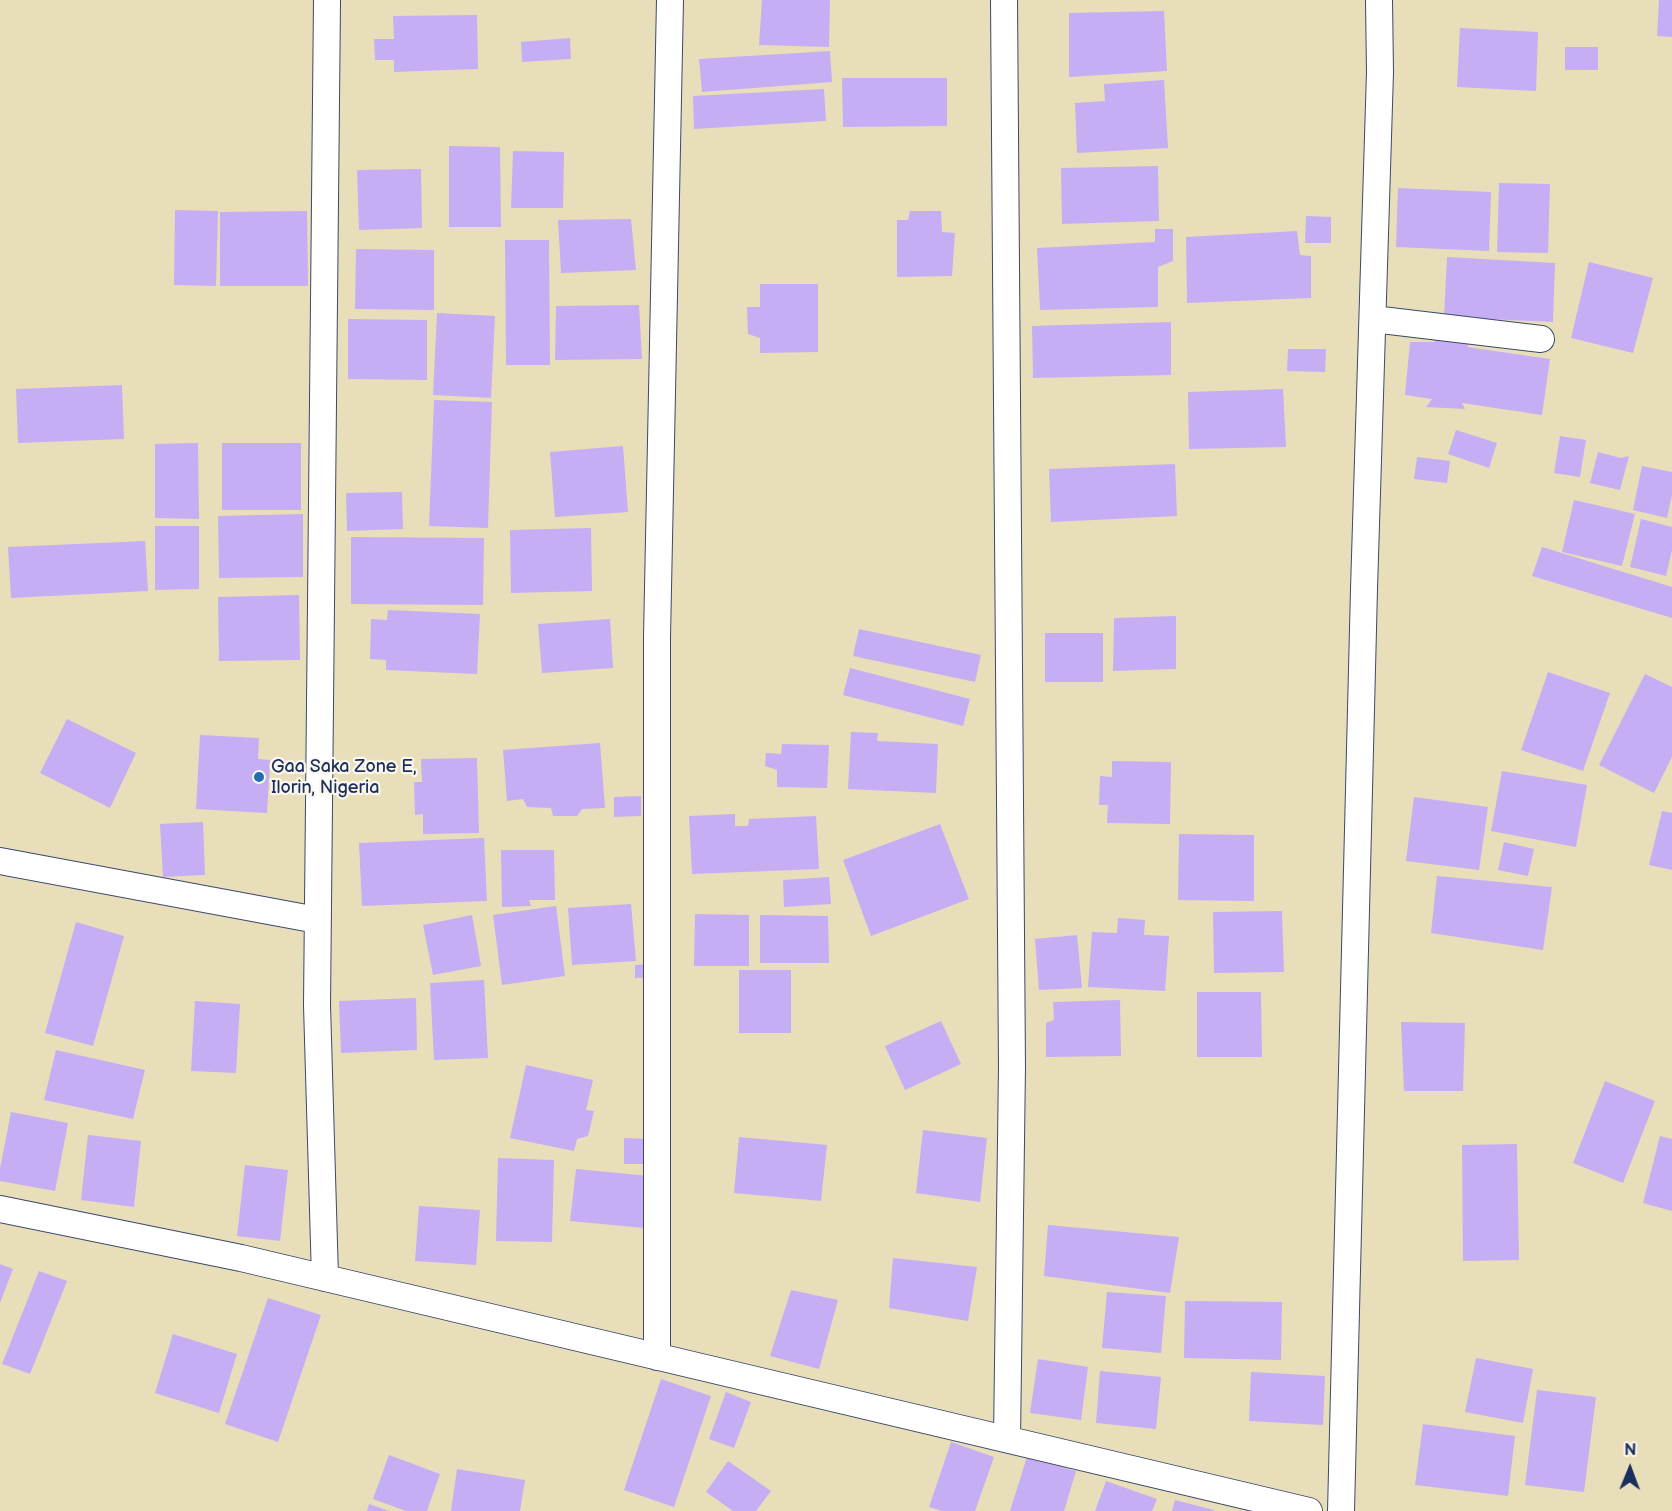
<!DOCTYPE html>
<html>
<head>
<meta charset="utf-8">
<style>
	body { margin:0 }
	#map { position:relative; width:1672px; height:1511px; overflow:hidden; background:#e8deb9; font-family:"Balsamiq Sans",sans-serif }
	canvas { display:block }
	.north { position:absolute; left:1600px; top:1439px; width:60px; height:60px; -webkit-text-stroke:4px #fbf7ec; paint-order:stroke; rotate:1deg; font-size:16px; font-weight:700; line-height:24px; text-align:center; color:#1b2f5e }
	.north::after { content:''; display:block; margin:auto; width:21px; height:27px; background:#1b2f5e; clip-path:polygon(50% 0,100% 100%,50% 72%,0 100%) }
</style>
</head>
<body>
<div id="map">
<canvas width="1672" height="1511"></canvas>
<div class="north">N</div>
</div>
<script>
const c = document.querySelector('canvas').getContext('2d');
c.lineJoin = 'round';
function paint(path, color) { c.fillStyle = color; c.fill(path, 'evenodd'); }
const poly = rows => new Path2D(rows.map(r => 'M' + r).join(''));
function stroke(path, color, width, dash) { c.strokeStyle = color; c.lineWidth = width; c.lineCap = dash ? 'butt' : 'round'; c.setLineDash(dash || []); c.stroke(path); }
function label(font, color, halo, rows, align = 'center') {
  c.font = font + ' "Balsamiq Sans",sans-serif'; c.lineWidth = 4.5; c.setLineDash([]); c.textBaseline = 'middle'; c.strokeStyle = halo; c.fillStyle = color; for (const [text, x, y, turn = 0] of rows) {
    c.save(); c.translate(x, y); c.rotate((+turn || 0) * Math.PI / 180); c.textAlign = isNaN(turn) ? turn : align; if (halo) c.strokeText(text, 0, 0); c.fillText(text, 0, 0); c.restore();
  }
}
paint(poly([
	[762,0,830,0,829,47,759,45],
	[1659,0,1672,0,1672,37,1657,36],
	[1164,11,1167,71,1069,77,1069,13],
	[477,15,478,69,394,72,394,60,375,60,374,39,394,39,393,16],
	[1460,28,1538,32,1536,91,1457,87],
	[570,38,571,59,522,62,521,42],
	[1565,47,1598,47,1598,70,1565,70],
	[830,51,832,82,702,92,699,59],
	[842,78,947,78,947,126,843,127],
	[1164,80,1168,148,1077,153,1075,103,1105,101,1104,84],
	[824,89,826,121,694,129,693,96],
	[449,146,500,147,501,227,449,227],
	[513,151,564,152,563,208,511,208],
	[1158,166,1159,221,1062,224,1061,168],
	[421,169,422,228,359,230,357,170],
	[1499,183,1550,184,1548,253,1497,252],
	[1398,188,1491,192,1489,251,1396,247],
	[175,210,218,211,216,286,174,285],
	[307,211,308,286,220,286,220,212],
	[910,211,941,211,942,232,955,233,952,276,897,277,897,220,908,220],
	[1306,216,1331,217,1331,243,1305,243],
	[631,219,636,270,561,273,558,220],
	[1155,229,1173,229,1173,261,1158,267,1158,307,1040,310,1037,248,1155,242],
	[1297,231,1300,255,1311,256,1311,298,1187,303,1186,237],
	[505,240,549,240,550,365,506,365],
	[356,249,434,250,434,310,355,309],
	[1447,257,1555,263,1553,322,1444,317],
	[1589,262,1653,278,1633,353,1571,338],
	[760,284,818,284,818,352,760,353,760,338,748,334,747,307,760,307],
	[639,305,642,359,555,360,556,306],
	[437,313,495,316,491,398,433,395],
	[348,319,427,320,427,380,348,379],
	[1171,322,1171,375,1033,378,1032,326],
	[1431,335,1472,340,1467,347,1550,359,1542,415,1462,403,1465,409,1426,407,1432,399,1405,395,1410,342,1435,342],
	[1288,349,1326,349,1325,372,1287,371],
	[122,385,124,439,18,443,16,389],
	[1283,389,1286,447,1189,449,1188,392],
	[434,400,492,402,488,528,429,526],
	[1456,430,1497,443,1489,468,1448,454],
	[1560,436,1586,440,1580,477,1554,473],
	[198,443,199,519,155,518,155,444],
	[222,443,301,443,301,510,222,510],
	[623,446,628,512,555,517,550,452],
	[1598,452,1621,458,1629,456,1620,490,1590,483],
	[1417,457,1450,461,1447,483,1414,479],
	[1175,464,1177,516,1051,522,1049,469],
	[1642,466,1672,472,1672,495,1667,518,1633,510],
	[402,492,403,529,347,531,346,493],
	[1574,500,1635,514,1622,566,1562,552],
	[303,514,303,577,219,578,218,516],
	[1641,519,1672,527,1672,550,1666,576,1630,567],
	[155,526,199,526,199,589,155,590],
	[591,528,592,591,511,593,510,530],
	[351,537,484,538,483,605,351,604],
	[145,541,148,591,11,598,8,547],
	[1542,547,1672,587,1672,618,1532,576],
	[299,595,300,660,219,661,218,597],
	[388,610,480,614,477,674,386,670,386,660,370,659,371,619,387,620],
	[1176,616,1176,669,1113,671,1114,618],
	[610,619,613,668,542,673,538,624],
	[859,629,981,655,975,682,853,656],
	[1045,633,1103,633,1103,682,1045,682],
	[850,668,970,699,963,726,843,695],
	[1548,672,1610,693,1583,771,1521,750],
	[1645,674,1672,687,1672,757,1654,793,1599,765],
	[67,719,136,753,110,808,40,773],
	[851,732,878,733,877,741,938,744,936,793,848,789],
	[200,735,259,738,258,759,270,760,267,813,196,809],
	[600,743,605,808,582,809,577,816,553,816,551,808,527,807,523,799,507,801,503,750],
	[782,744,829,745,827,788,777,787,777,770,765,766,766,753,781,754],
	[477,758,479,833,423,834,423,814,415,815,414,782,422,782,421,759],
	[1112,761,1171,762,1170,824,1107,823,1108,805,1099,805,1100,776,1112,777],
	[1502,771,1587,785,1576,847,1491,831],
	[641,796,641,816,614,817,614,797],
	[1414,797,1488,807,1479,870,1406,861],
	[1662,811,1672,813,1672,870,1649,865],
	[735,814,735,826,748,826,749,819,816,816,819,869,692,874,689,816],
	[203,822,205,875,163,877,160,824],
	[940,824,969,899,871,936,843,860],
	[1179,834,1254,835,1254,901,1178,900],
	[484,838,487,901,362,906,359,843],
	[1504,842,1534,849,1528,876,1498,870],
	[501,850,554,850,555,900,529,900,531,906,502,907],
	[1437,876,1552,887,1543,950,1431,933],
	[829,877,831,904,784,907,783,880],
	[631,904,636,961,572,965,568,908],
	[556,906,565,976,502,985,493,915],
	[1282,911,1284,972,1214,973,1213,912],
	[695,914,749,915,749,966,694,966],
	[472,915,481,966,433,975,423,925],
	[760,915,828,916,829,963,760,963],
	[1118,918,1145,920,1144,935,1169,936,1165,991,1088,987,1092,932,1117,933],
	[76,922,124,936,93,1046,45,1033],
	[1077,935,1082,988,1039,990,1035,939],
	[652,964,652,977,635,978,635,965],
	[739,970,791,970,791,1033,739,1033],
	[484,980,488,1058,434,1060,430,983],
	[1197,992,1261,992,1262,1057,1197,1057],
	[416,998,417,1050,341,1053,339,1001],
	[1120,1000,1121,1056,1046,1057,1046,1023,1054,1020,1053,1002],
	[195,1001,240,1004,236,1073,191,1071],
	[941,1021,961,1064,905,1090,885,1046],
	[1401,1022,1465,1023,1463,1091,1404,1091],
	[56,1050,145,1070,133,1119,44,1100],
	[526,1065,593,1080,586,1110,594,1111,588,1136,577,1139,574,1151,510,1138],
	[1605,1081,1655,1101,1623,1183,1573,1163],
	[11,1112,68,1123,55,1191,0,1181,0,1169],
	[923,1130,987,1138,980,1202,916,1193],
	[88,1135,141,1141,134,1207,81,1200],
	[1660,1136,1672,1139,1672,1211,1643,1203],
	[739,1137,827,1145,821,1201,734,1193],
	[624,1138,649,1139,648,1164,624,1164],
	[1517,1144,1519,1260,1463,1261,1462,1145],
	[498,1158,554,1160,552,1242,496,1241],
	[245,1165,288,1170,280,1241,237,1236],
	[576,1169,649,1176,644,1228,570,1221],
	[419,1206,480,1210,476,1265,415,1261],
	[1048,1225,1179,1237,1170,1293,1044,1276],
	[893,1258,977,1267,968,1321,889,1308],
	[0,1264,13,1269,0,1303],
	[39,1271,67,1281,30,1374,2,1364],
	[791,1290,838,1300,819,1369,770,1356],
	[1107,1292,1166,1296,1161,1353,1102,1348],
	[268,1298,321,1315,278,1442,225,1424],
	[1185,1301,1282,1302,1281,1360,1184,1358],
	[173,1334,237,1354,219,1413,155,1393],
	[1476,1358,1533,1369,1523,1423,1465,1412],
	[1038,1359,1088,1367,1081,1420,1030,1413],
	[1100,1371,1161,1377,1156,1429,1096,1423],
	[1251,1372,1325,1376,1323,1425,1249,1421],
	[661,1379,711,1396,674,1507,624,1490],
	[1537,1390,1596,1397,1584,1492,1525,1485],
	[726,1392,751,1402,734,1448,709,1439],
	[1423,1424,1515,1436,1508,1496,1415,1485],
	[951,1442,994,1457,975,1511,942,1511,929,1507],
	[389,1455,440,1474,427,1511,406,1511,373,1499],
	[1027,1457,1076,1471,1064,1511,1010,1511],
	[728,1461,771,1491,756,1511,733,1511,706,1492],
	[457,1469,525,1480,520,1511,451,1511],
	[1106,1481,1157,1499,1152,1511,1095,1511],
	[1175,1500,1214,1510,1214,1511,1172,1511],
	[369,1504,389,1511,367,1511]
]), '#c6aef4');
const minor = poly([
	[1004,0,1012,1066,1007,1439],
	[1373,319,1541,339],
	[0,861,317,920],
	[0,1209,241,1258,1309,1511],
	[325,1278,317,1005,327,0],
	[657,1357,657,637,670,0],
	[1341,1511,1364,589,1380,72,1379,0]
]);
stroke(minor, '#3a496c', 28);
stroke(minor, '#fff', 26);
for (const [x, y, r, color] of [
	[259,777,6,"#1f6fb2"]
]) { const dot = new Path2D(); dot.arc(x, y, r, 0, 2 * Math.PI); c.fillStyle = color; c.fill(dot); stroke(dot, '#fbf7ec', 2); }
label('18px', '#1b2f5e', '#fbf7ec', [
	["Gaa Saka Zone E,",271,767],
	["Ilorin, Nigeria",271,788]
], 'left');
</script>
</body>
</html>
